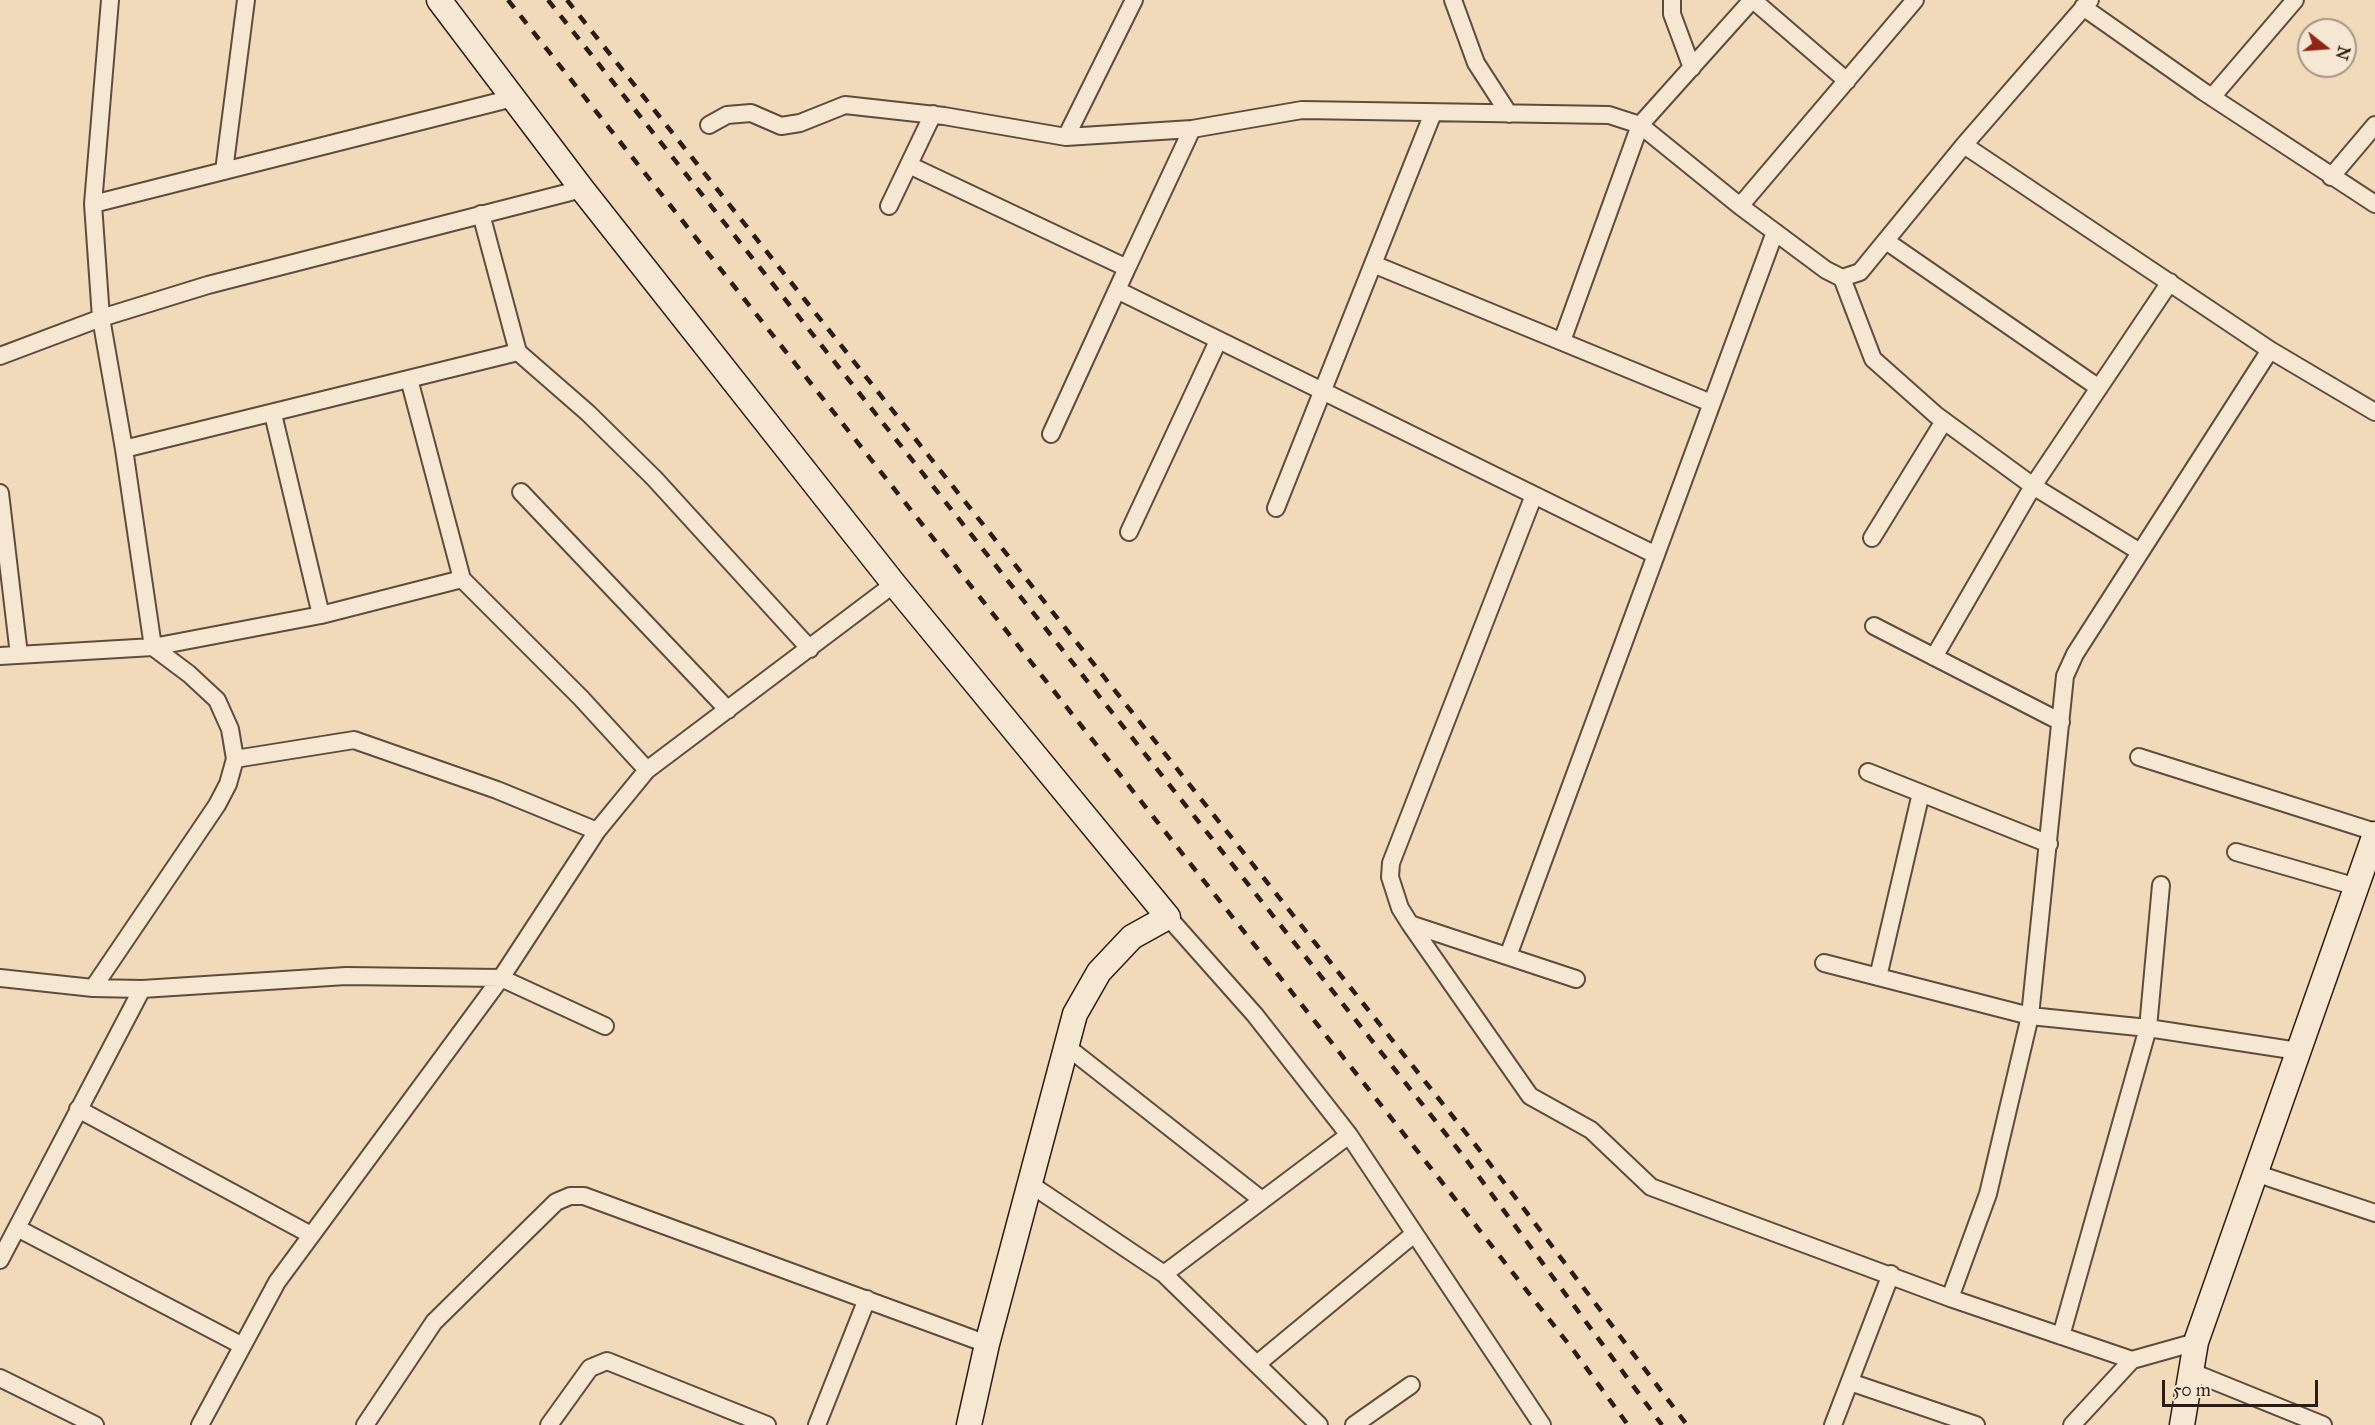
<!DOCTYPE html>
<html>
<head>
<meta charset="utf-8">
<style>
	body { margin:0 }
	#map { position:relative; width:2375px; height:1425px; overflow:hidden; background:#f0daba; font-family:"IM FELL Great Primer",serif }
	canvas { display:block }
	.north { position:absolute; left:2297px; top:18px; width:60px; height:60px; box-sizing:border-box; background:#f5e7d2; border:2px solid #a59687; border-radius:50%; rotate:107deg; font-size:16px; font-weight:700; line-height:24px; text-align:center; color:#2d1c16 }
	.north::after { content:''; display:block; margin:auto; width:21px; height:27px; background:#8f2418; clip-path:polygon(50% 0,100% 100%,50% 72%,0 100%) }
	.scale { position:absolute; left:2162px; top:1380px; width:156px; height:27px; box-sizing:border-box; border:3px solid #2d1c16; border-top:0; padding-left:8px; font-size:18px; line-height:21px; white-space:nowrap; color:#2d1c16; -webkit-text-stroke:4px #f5e7d2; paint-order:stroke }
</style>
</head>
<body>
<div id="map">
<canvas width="2375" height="1425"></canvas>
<div class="north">N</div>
<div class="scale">50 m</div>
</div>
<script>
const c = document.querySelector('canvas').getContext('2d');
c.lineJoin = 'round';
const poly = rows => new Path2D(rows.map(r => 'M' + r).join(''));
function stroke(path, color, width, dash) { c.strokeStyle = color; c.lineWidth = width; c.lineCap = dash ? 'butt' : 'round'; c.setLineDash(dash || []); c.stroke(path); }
const street = poly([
	[1453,0,1476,63,1509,114],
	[1672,0,1672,14,1692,68],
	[1753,0,1847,81],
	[2083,7,2204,92,2375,204],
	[2212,97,2295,0],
	[709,125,727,115,751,113,781,126,800,123,845,105,944,116,1066,137,1192,129,1302,110,1609,115,1640,125,1740,206,1826,270,1842,278,1860,272,1964,145,2090,0],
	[1066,137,1134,0],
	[1964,145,2270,350,2375,412],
	[909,165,1127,268,1051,434],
	[224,171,246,0],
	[2331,177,2375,125],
	[93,204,513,98],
	[889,206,933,114],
	[1740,206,1915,0],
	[481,214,518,352],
	[1886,241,2099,388],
	[1373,264,1711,403],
	[1127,268,1192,129],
	[1842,278,1873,359,1936,415,2033,486,1934,657],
	[1117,290,1656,555],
	[1562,341,1640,125,1752,0],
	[0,356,101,318,208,285,582,189],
	[409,379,462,579],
	[273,414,321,615],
	[124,449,518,352,588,413,654,478,810,649],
	[521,492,728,710],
	[0,493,19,655],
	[1534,495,1391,863,1390,877,1400,908,1410,924,1576,979],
	[1276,508,1433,113],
	[1129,532,1218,341],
	[1872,538,1944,421],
	[2140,552,2033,486,2170,282],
	[1874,626,2061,722],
	[0,656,153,647,321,615,462,579,581,698,647,770],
	[2139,757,2375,832],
	[235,759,354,740,497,790,597,831],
	[1868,772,2049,844],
	[2236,852,2357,887],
	[1168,917,1255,1015,1349,1135,1542,1425],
	[1410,924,1530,1096,1591,1130,1651,1187,1950,1298,2132,1360],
	[1508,956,1775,232],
	[1824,963,2030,1016,2148,1028,2298,1051],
	[1878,977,1921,793],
	[0,978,93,988,142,989,346,976,501,978,605,1026],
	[93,988,217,805,228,784,235,759,230,729,217,700,189,674,153,647,124,449,101,318,93,204,110,0],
	[1066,1046,1262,1200],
	[78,1109,311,1235],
	[2255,1173,2375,1213],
	[1030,1184,1164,1274,1349,1135],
	[17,1228,241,1345],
	[0,1260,142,989],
	[1164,1274,1319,1425],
	[1950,1298,1988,1194,2030,1016,2065,676,2075,654,2270,350],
	[2061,1336,2148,1028,2161,885],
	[1257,1364,1414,1234],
	[2192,1372,2323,1425],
	[0,1378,95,1425],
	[1850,1382,1976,1425],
	[200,1425,277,1282,501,978,597,831,647,770,894,584],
	[365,1425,434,1322,556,1202,570,1196,584,1196,987,1344],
	[549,1425,590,1368,607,1361,767,1425],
	[817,1425,867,1299],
	[1354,1425,1411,1385],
	[1833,1425,1891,1274],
	[2072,1425,2132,1360,2196,1342]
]);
const secondary = poly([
	[439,0,582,189,894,584,1168,917,1132,937,1099,972,1075,1014,987,1344,969,1425],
	[2182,1425,2196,1342,2375,834]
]);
stroke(street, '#5e4c3f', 20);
stroke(secondary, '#2d1c16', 27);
stroke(street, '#f5e7d2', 16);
stroke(secondary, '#f5e7d2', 24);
stroke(poly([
	[508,0,1441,1181,1574,1351,1628,1425],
	[548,0,1468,1162,1662,1425],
	[567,0,1481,1152,1687,1425]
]), '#2d1c16', 4.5, [10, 10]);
</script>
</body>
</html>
